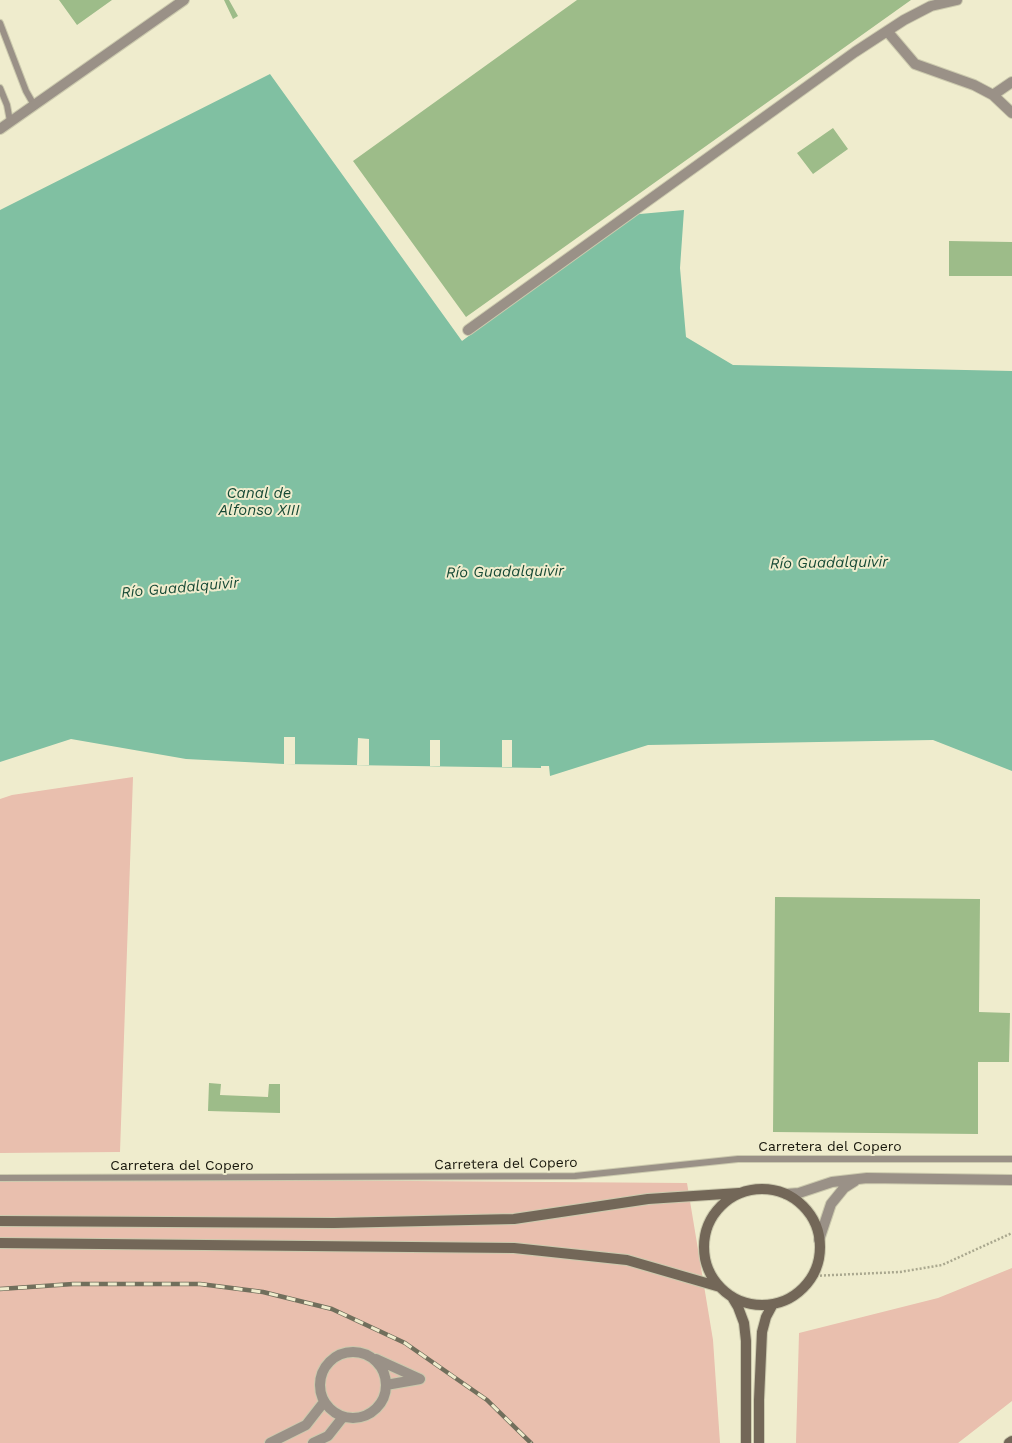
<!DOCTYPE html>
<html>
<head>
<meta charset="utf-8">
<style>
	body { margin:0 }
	canvas { display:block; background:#efeccd }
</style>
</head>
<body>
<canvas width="1012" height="1443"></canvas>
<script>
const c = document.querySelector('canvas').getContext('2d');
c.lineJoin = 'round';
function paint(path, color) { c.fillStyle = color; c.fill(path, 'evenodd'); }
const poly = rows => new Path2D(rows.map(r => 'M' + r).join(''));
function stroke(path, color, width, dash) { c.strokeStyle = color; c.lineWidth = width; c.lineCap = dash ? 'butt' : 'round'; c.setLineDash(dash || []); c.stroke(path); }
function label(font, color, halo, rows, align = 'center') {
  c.font = font + ' "Work Sans",sans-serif'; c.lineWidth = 4; c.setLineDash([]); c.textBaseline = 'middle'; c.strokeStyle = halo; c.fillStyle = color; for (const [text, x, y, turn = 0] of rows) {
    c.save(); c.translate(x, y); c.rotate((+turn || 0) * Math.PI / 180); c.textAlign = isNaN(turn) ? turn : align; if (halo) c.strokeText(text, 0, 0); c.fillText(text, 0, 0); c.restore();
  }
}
paint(poly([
	[133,777,120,1152,0,1153,0,799,12,795],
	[0,1178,687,1183,713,1340,720,1443,0,1443],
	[1012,1268,1012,1401,958,1443,796,1443,799,1333,938,1298]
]), '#e9bfae');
paint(poly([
	[270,74,462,341,558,270,618,216,684,210,680,268,686,337,733,365,1012,371,1012,771,933,740,648,745,550,776,549,766,541,766,541,768,284,764,186,759,71,739,0,762,0,210]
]), '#80c0a2');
paint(poly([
	[284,737,295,737,295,764,284,764],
	[358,738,369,739,369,765,357,765],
	[430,740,440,740,440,766,430,766],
	[502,740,512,740,512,767,502,767]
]), '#efeccd');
paint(poly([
	[59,0,112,0,77,25],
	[224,0,229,0,238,16,233,19],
	[577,0,911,0,466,317,353,161],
	[833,128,848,149,813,174,797,153],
	[949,241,1012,242,1012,276,949,276],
	[775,897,980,899,979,1012,1010,1013,1009,1062,978,1062,978,1134,773,1132],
	[209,1083,221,1084,220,1095,268,1097,269,1084,280,1084,280,1113,208,1111]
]), '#9dbc89');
const service = poly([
	[0,23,26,91,34,105],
	[0,88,7,105,10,121],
	[0,1178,575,1176,738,1159,1012,1159]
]);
const minor = poly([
	[887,31,915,64,974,85,993,95,1012,113],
	[993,95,1012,82],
	[0,129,184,0],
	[468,330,855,52,904,20,931,6,957,0],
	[786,1194,799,1193,832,1182,867,1178,1012,1180],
	[819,1240,831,1204,844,1188,855,1181],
	'320 1385a33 33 0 1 1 66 0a33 33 0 1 1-66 0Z',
	[376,1359,420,1379,386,1385],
	[270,1443,306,1425,324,1402],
	[313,1443,328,1436,343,1417]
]);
const secondary = poly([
	'704 1247a58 58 0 1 1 116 0a58 58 0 1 1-116 0Z',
	[0,1221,334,1223,514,1219,648,1199,739,1193],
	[0,1243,514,1248,627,1260,720,1287],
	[732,1297,738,1307,744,1323,746,1341,746,1443],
	[759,1443,759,1400,762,1332,766,1317,773,1304],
	[1009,1443,1012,1441]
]);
stroke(service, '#cccaae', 8);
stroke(minor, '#cccaae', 12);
stroke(secondary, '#cccaae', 12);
stroke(poly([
	[812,1276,900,1272,942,1265,1012,1233]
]), '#aaa88f', 2.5, [2, 2]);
stroke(service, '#9a9187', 6);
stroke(minor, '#9a9187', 10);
stroke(secondary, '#736758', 10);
const rail = poly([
	[0,1289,73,1284,200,1284,263,1292,332,1309,405,1343,487,1400,531,1443]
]);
stroke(rail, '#716f5c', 4.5);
stroke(rail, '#efeccd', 3, [9]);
label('14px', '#17160b', '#efeccd', [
	["Carretera del Copero",830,1147],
	["Carretera del Copero",506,1164,-1],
	["Carretera del Copero",182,1166]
]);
label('italic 15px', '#164935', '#efeccd', [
	["Canal de",259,494],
	["Alfonso XIII",259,511],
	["Río Guadalquivir",829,563,-1],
	["Río Guadalquivir",505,572,-1],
	["Río Guadalquivir",180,588,-5]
]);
</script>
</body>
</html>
